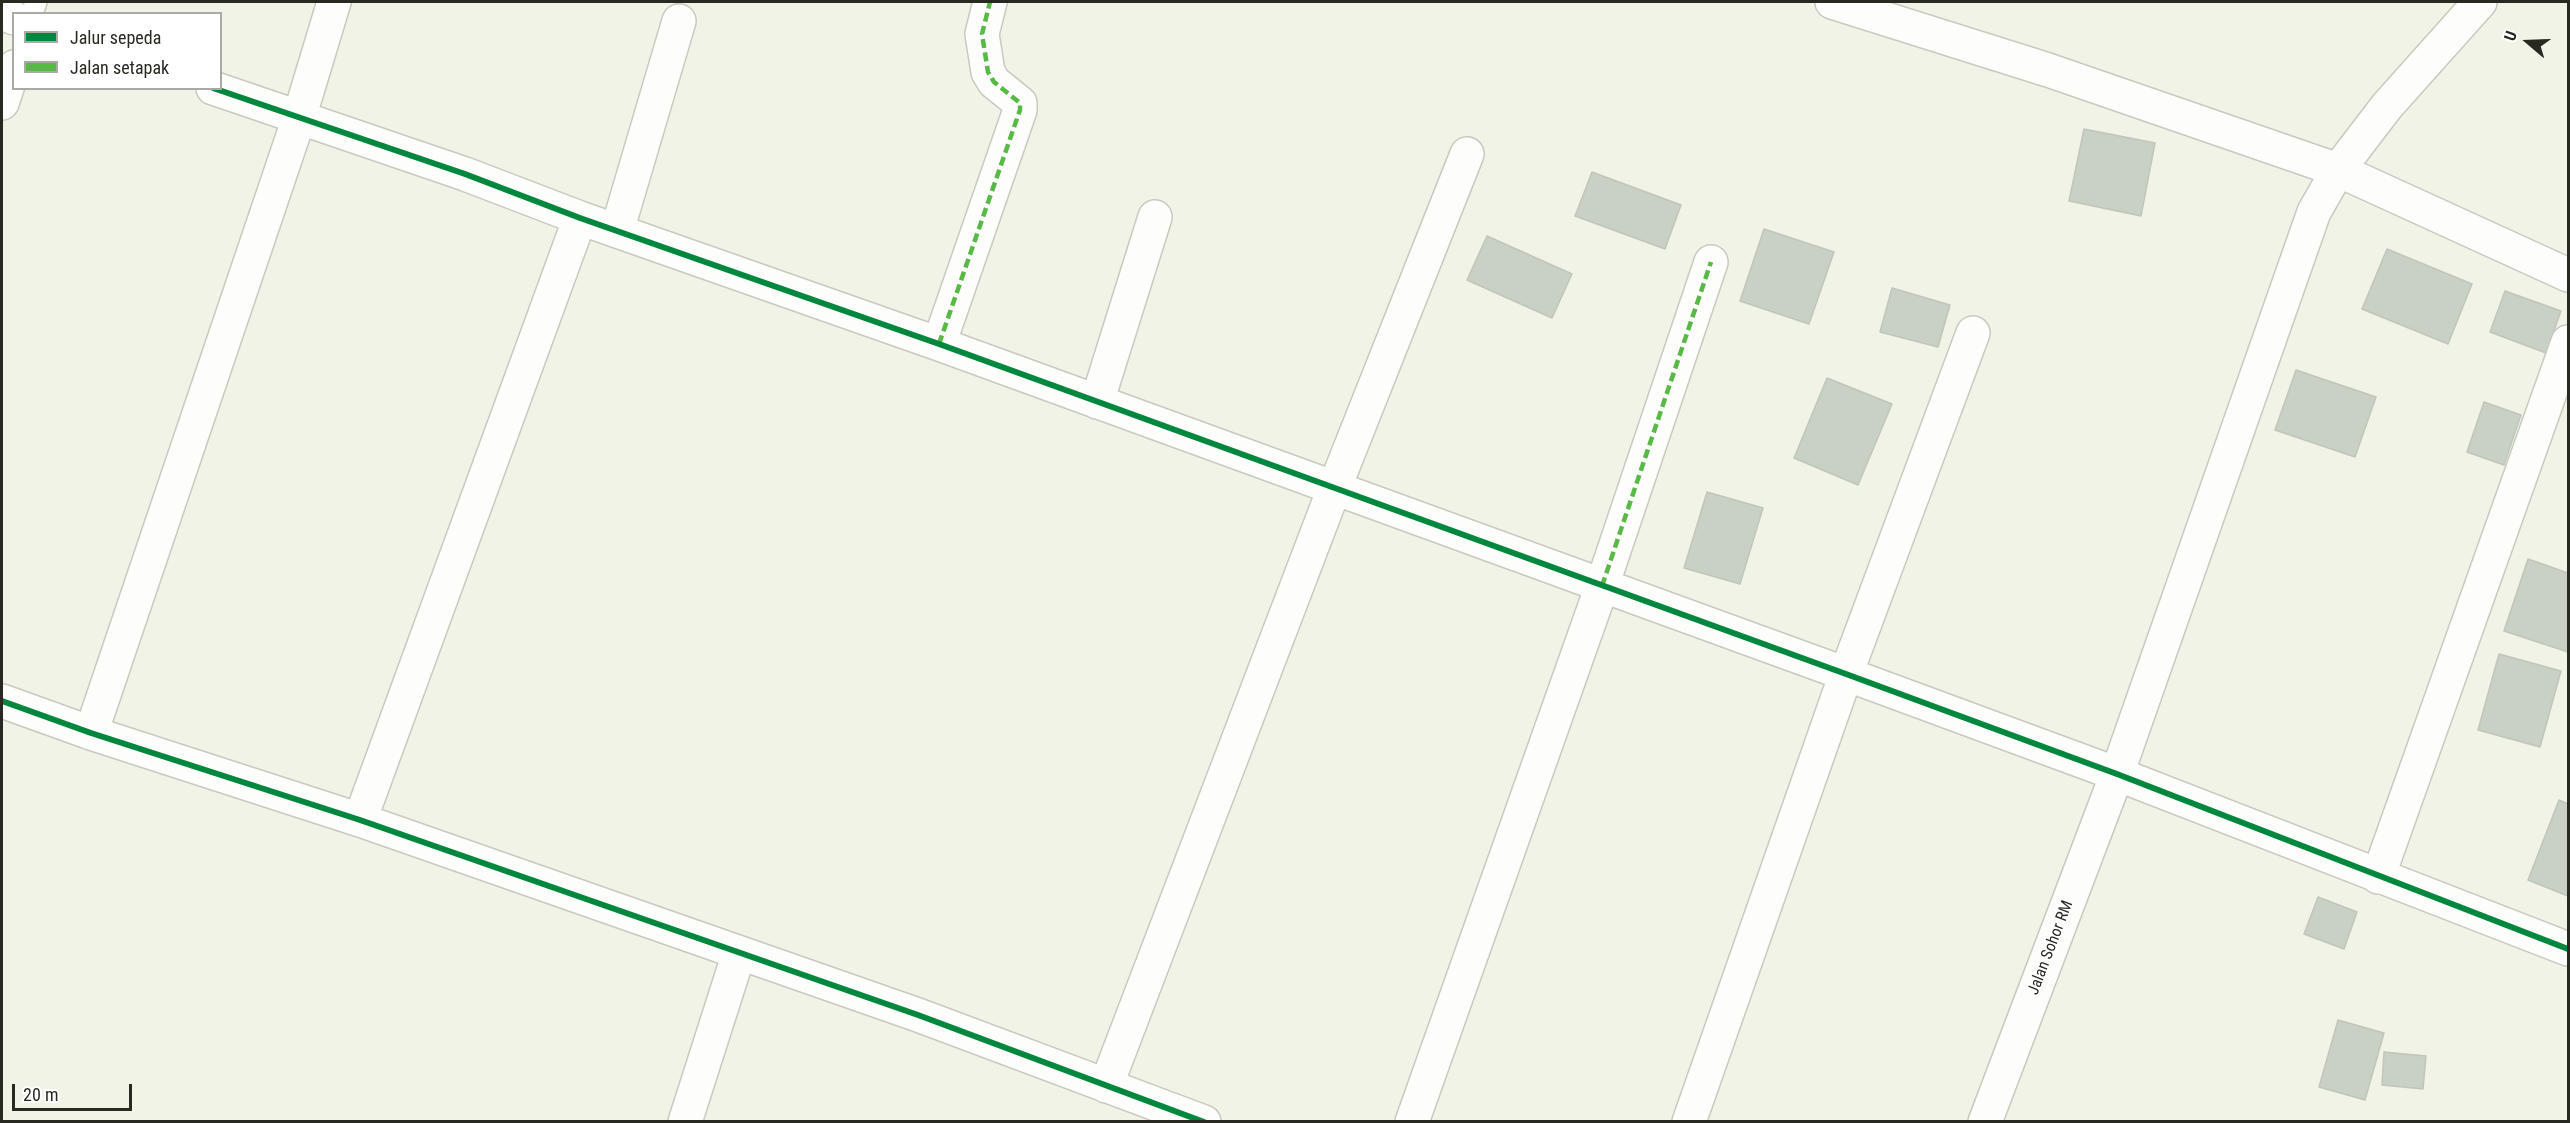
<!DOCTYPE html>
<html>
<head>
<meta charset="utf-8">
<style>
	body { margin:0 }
	#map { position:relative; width:2570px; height:1123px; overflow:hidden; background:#f0f3e6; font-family:"Roboto Condensed",sans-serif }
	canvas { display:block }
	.frame { position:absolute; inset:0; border:3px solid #282921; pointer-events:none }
	.legend { position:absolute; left:12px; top:12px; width:210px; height:78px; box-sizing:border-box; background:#fff; border:2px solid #a9a9a6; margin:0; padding:8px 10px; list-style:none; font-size:18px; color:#282921 }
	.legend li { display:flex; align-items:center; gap:12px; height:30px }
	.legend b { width:30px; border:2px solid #a9a9a6 }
	.north { position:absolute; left:2498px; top:12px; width:60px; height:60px; -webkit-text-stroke:4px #fff; paint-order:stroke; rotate:289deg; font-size:16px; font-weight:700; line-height:24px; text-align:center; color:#282921 }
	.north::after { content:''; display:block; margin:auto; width:21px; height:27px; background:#282921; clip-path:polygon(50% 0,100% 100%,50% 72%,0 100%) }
	.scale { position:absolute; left:12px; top:1084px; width:120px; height:27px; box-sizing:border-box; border:3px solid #282921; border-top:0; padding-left:8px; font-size:18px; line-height:21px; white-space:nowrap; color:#282921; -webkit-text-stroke:4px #fff; paint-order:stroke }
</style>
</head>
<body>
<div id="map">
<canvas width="2570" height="1123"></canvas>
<div class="frame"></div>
<ul class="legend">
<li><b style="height:8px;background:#00873e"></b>Jalur sepeda</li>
<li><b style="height:8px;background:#58b947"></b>Jalan setapak</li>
</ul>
<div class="north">U</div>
<div class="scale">20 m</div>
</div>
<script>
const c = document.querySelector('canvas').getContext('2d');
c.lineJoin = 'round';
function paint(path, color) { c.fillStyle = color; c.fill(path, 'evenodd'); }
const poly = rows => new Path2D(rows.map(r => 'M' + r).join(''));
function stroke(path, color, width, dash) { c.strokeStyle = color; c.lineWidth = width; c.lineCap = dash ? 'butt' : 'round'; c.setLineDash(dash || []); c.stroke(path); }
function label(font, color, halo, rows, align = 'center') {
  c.font = font + ' "Roboto Condensed",sans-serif'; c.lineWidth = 4.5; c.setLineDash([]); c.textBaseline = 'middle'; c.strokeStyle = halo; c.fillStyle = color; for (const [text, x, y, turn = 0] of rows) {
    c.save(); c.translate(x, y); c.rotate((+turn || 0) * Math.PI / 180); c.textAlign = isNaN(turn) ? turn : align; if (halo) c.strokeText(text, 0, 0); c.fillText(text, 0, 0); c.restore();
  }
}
const building = poly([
	[2084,129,2155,143,2141,216,2069,201,2084,129],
	[1592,172,1681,205,1665,249,1575,216,1592,172],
	[1764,229,1834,252,1809,324,1740,301,1764,229],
	[1487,236,1572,274,1552,318,1467,280,1487,236],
	[2387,249,2472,284,2448,344,2362,309,2387,249],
	[1892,288,1950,305,1938,347,1880,332,1892,288],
	[2505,291,2561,311,2546,353,2490,332,2505,291],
	[2296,370,2376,397,2355,457,2275,430,2296,370],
	[1827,378,1892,404,1858,485,1794,458,1827,378],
	[2484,402,2521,415,2504,465,2467,452,2484,402],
	[1707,492,1763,508,1740,584,1684,568,1707,492],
	[2528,559,2568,573,2568,652,2504,631,2528,559],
	[2499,654,2561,671,2540,747,2478,730,2499,654],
	[2559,800,2568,804,2568,896,2528,880,2559,800],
	[2318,897,2357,912,2344,949,2304,934,2318,897],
	[2338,1020,2384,1033,2365,1100,2319,1087,2338,1020],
	[2384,1052,2426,1056,2423,1089,2382,1085,2384,1052]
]);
paint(building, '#c8d1c3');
stroke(building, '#c1c5bc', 1.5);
const lane = poly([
	[32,14,36,2]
]);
const street = poly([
	[1832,2,2048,70,2338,170,2568,275],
	[2,13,14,18],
	[213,88,465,174,580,218,939,344,1846,674,2117,774,2568,949],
	[2,103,14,67],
	[617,231,679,21],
	[939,344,1020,110,1020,103,994,82,988,72,982,34,990,2],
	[1097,402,1155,217],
	[2,701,91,733,360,820,918,1015,1204,1122],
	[91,733,299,118,334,2],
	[360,820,580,218],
	[2378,877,2568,342],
	[1106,1086,1334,489,1467,154],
	[685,1122,739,953],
	[1412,1122,1602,586,1711,262],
	[1689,1122,1846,674,1973,333],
	[1985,1122,2117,774,2314,212,2338,170,2387,106,2480,2]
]);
stroke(lane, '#c8cac0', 24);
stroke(street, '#c8cac0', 36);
stroke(lane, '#fdfdfb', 21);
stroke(street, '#fdfdfb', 33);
stroke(poly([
	[939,344,1020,110,1020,103,994,82,988,72,982,34,990,2],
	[1602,586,1711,262]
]), '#58b947', 4.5, [9, 4.5]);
stroke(poly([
	[213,88,465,174,580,218,939,344,1846,674,2117,774,2568,949],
	[2,701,91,733,360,820,918,1015,1204,1122]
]), '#00873e', 6);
label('16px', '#282921', '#fff', [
	["Jalan Sohor RM",2051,948,-69]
]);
</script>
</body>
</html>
